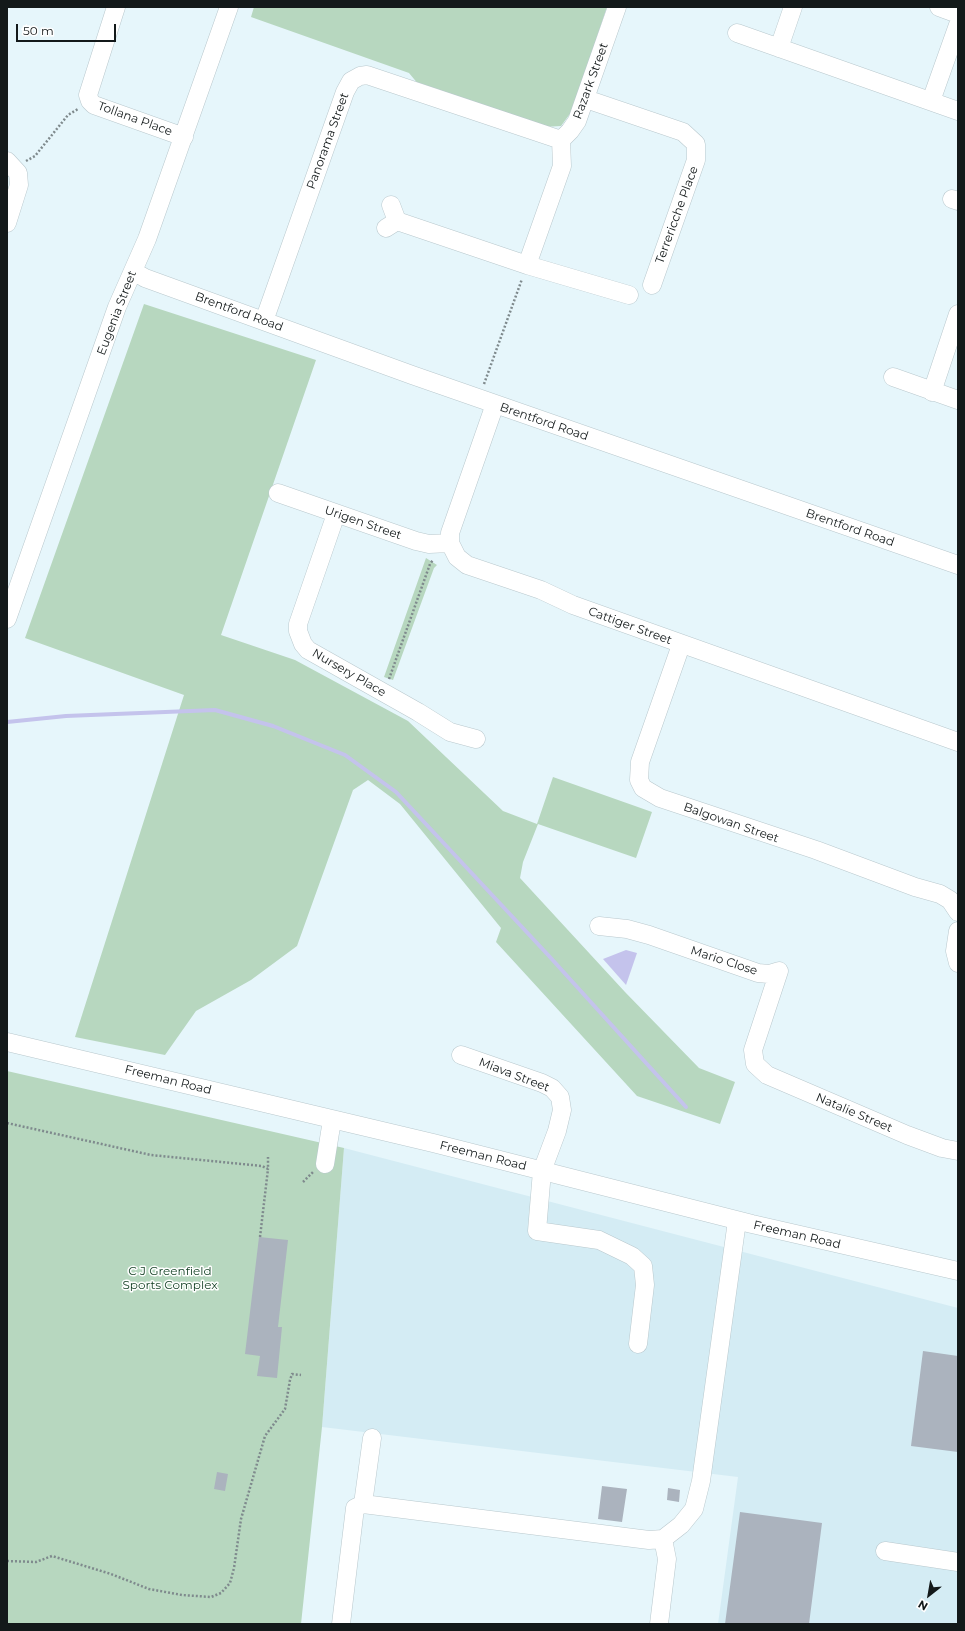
<!DOCTYPE html>
<html>
<head>
<meta charset="utf-8">
<style>
	body { margin:0 }
	#map { position:relative; width:965px; height:1631px; overflow:hidden; background:#e6f6fb; font-family:Montserrat,sans-serif }
	canvas { display:block }
	.frame { position:absolute; inset:0; border:8px solid #13191a; pointer-events:none }
	.north { position:absolute; left:909px; top:1575px; width:40px; height:40px; -webkit-text-stroke:3px #fff; paint-order:stroke; rotate:211deg; font-size:11px; font-weight:700; line-height:16px; text-align:center; color:#13191a }
	.north::after { content:''; display:block; margin:auto; width:14px; height:18px; background:#13191a; clip-path:polygon(50% 0,100% 100%,50% 72%,0 100%) }
	.scale { position:absolute; left:16px; top:24px; width:100px; height:18px; box-sizing:border-box; border:2px solid #13191a; border-top:0; padding-left:5px; font-size:12px; line-height:14px; white-space:nowrap; color:#13191a; -webkit-text-stroke:3px #fff; paint-order:stroke }
</style>
</head>
<body>
<div id="map">
<canvas width="965" height="1631"></canvas>
<div class="frame"></div>
<div class="north">N</div>
<div class="scale">50 m</div>
</div>
<script>
const c = document.querySelector('canvas').getContext('2d');
c.lineJoin = 'round';
function paint(path, color) { c.fillStyle = color; c.fill(path, 'evenodd'); }
const poly = rows => new Path2D(rows.map(r => 'M' + r).join(''));
function stroke(path, color, width, dash) { c.strokeStyle = color; c.lineWidth = width; c.lineCap = dash ? 'butt' : 'round'; c.setLineDash(dash || []); c.stroke(path); }
function label(font, color, halo, rows, align = 'center') {
  c.font = font + ' Montserrat,sans-serif'; c.lineWidth = 3; c.setLineDash([]); c.textBaseline = 'middle'; c.strokeStyle = halo; c.fillStyle = color; for (const [text, x, y, turn = 0] of rows) {
    c.save(); c.translate(x, y); c.rotate((+turn || 0) * Math.PI / 180); c.textAlign = isNaN(turn) ? turn : align; if (halo) c.strokeText(text, 0, 0); c.fillText(text, 0, 0); c.restore();
  }
}
paint(poly([
	[344,1148,958,1308,958,1624,718,1624,738,1477,322,1427]
]), '#d4ecf4');
paint(poly([
	[254,7,607,7,572,111,561,126,543,127,419,85,409,73,251,17],
	[144,304,316,360,221,635,295,660,408,721,503,811,537,824,553,777,652,812,636,858,538,824,523,862,520,878,625,992,699,1068,735,1082,720,1124,637,1096,496,942,501,928,400,804,368,780,353,790,297,946,251,980,196,1011,165,1055,75,1037,184,695,25,638],
	[426,558,437,565,434,568,393,680,384,677],
	[7,1071,344,1148,322,1427,301,1624,7,1624]
]), '#b7d7bf');
paint(poly([
	[626,950,637,953,626,985,603,959]
]), '#c4c3ec');
stroke(poly([
	[7,722,66,716,215,710,273,726,345,755,396,792,549,956,686,1107]
]), '#c4c3ec', 4);
paint(poly([
	[259,1237,288,1240,278,1327,282,1327,277,1378,257,1376,260,1356,245,1354],
	[923,1351,958,1356,958,1452,911,1446],
	[217,1472,228,1474,225,1491,214,1489],
	[602,1486,627,1489,622,1522,598,1519],
	[668,1488,680,1490,679,1502,667,1500],
	[740,1512,822,1523,809,1624,725,1624]
]), '#abb3be');
const minor = poly([
	[116,7,88,95,90,101,94,105,184,137],
	[939,7,958,14],
	[737,33,958,111],
	[779,48,793,7],
	[586,99,683,132,696,144,696,160,652,285],
	[931,101,958,25],
	[7,161,18,173,19,185,7,223],
	[952,199,958,201],
	[391,205,397,221],
	[386,228,397,221,527,265,629,295],
	[527,265,562,166,561,140,570,131,577,121,617,7],
	[133,271,145,278,412,375,958,565],
	[264,321,345,92,351,81,360,76,367,75,561,140],
	[893,377,958,400],
	[932,392,958,314],
	[495,404,450,533,450,543,457,557,467,565,541,590,573,605,958,742],
	[278,493,416,541,429,544,450,543],
	[336,514,298,624,298,631,303,644,308,650,418,712,450,732,476,739],
	[7,619,117,307,147,239,229,7],
	[681,645,640,762,639,780,643,788,660,798,816,850,915,887,940,894,950,900,958,912],
	[599,926,627,929,649,935,758,973,769,974,779,971,753,1050,755,1064,767,1075,907,1135,942,1148,958,1151],
	[958,931,955,951,958,963],
	[7,1042,433,1143,752,1224,958,1271],
	[461,1055,542,1083,552,1088,560,1097,562,1110,557,1131,542,1171,537,1231,599,1240,632,1256,643,1266,645,1285,638,1344],
	[325,1164,332,1120],
	[363,1504,372,1438],
	[885,1551,958,1562],
	[341,1624,355,1508,363,1504,649,1540,663,1539,681,1525,694,1509,701,1481,737,1221],
	[659,1624,667,1559,663,1539]
]);
stroke(minor, '#b9c8cd', 19);
stroke(poly([
	[26,161,35,156,68,115,78,109],
	[484,384,522,279],
	[389,679,430,564,433,560],
	[7,1123,151,1155,262,1166,268,1169,268,1157],
	[303,1182,313,1172],
	[260,1237,268,1169],
	[7,1561,36,1562,52,1556,111,1574,149,1589,182,1595,211,1597,221,1593,230,1583,234,1568,241,1519,265,1436,285,1409,290,1380,292,1374,301,1375]
]), '#7f8a8d', 2.5, [2, 2]);
stroke(minor, '#fff', 18);
label('12px', '#13191a', '#fff', [
	["Razark Street",591,81,-70],
	["Tollana Place",135,119,20],
	["Panorama Street",328,141,-70],
	["Terrericche Place",677,215,-70],
	["Brentford Road",239,312,20],
	["Eugenia Street",117,313,-69],
	["Brentford Road",544,422,19],
	["Urigen Street",363,523,19],
	["Brentford Road",850,528,19],
	["Cattiger Street",630,626,20],
	["Nursery Place",349,673,30],
	["Balgowan Street",731,823,19],
	["Mario Close",724,961,18],
	["Miava Street",514,1075,21],
	["Freeman Road",168,1080,14],
	["Natalie Street",854,1113,23],
	["Freeman Road",483,1156,14],
	["Freeman Road",797,1235,13]
]);
label('12px', '#0f3d20', '#fff', [
	["C J Greenfield",170,1271],
	["Sports Complex",170,1285]
]);
</script>
</body>
</html>
